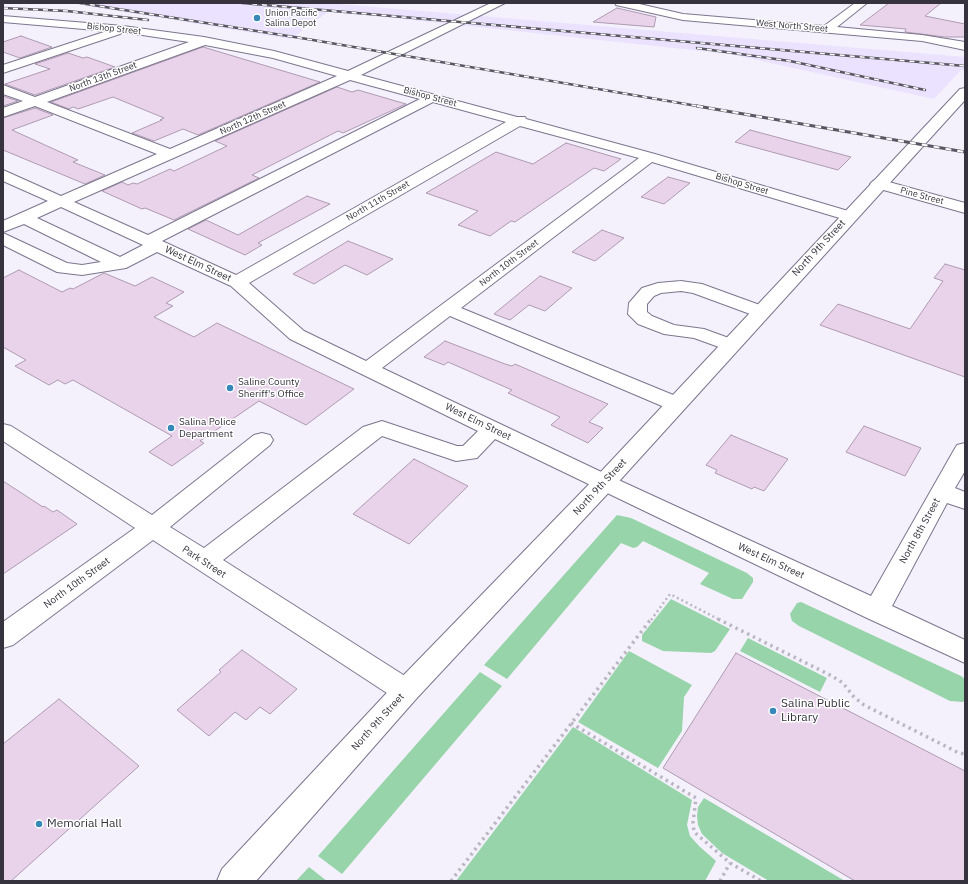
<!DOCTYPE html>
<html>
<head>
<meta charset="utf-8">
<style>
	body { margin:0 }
	#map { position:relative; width:968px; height:884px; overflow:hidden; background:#f4f1fd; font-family:"IBM Plex Sans",sans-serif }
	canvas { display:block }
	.frame { position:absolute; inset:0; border:4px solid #36333e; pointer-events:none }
</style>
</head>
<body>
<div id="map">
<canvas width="968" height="884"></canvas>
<div class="frame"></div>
</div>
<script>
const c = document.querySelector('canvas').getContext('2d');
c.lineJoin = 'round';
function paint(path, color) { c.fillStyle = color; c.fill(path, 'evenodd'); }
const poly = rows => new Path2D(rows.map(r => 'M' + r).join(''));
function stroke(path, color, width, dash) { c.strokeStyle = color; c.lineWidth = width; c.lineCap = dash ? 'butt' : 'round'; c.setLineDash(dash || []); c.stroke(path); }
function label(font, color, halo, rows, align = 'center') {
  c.font = font + ' "IBM Plex Sans",sans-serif'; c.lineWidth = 3; c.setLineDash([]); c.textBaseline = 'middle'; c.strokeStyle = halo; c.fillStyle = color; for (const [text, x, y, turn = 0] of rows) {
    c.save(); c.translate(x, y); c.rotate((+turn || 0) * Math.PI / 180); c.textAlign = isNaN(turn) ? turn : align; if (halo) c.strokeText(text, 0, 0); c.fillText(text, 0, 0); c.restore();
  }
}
paint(poly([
	[69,3,327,3,965,57,965,70,961,70,934,99,730,54,329,11,291,39]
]), '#eae2fe');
paint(poly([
	[617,515,631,518,747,573,753,578,753,582,742,599,733,599,700,584,709,573,643,541,637,547,633,548,621,543,507,679,484,665],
	[671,599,730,629,715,651,711,653,663,651,642,641,642,635],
	[801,602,961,676,965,679,965,700,963,702,950,701,799,626,792,621,790,614,797,603],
	[748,638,827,678,820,692,740,651],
	[629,651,692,685,684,697,682,731,658,768,578,722],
	[480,672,502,686,342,874,318,856],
	[573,727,692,800,687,825,690,836,699,846,716,861,705,881,456,881],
	[704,798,845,881,769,881,722,853,702,834,698,825,697,816,698,807],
	[309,867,327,881,296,881]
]), '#97d4aa');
const building = poly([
	[889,3,941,3,925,16,965,24,965,37,945,37,905,32,906,29,860,25,889,3],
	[617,8,656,17,654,27,593,22,617,8],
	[21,36,52,47,20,58,3,52,3,42,21,36],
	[203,47,320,82,198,135,183,129,154,141,132,133,162,120,160,120,164,118,113,97,78,109,73,107,69,109,51,102,203,47],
	[68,53,83,58,87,57,115,67,35,95,5,84,50,69,35,64,68,53],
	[337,87,352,92,358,90,406,104,343,133,338,131,297,152,252,175,259,178,174,220,145,208,142,209,102,191,122,182,128,185,133,183,137,184,170,169,174,171,227,146,215,141,337,87],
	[3,96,18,101,3,106,3,96],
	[35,108,53,115,12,130,78,160,73,162,105,175,85,184,3,150,3,118,35,108],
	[750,130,851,157,838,170,735,142,750,130],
	[566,143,621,159,604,171,594,168,515,222,511,221,490,236,458,225,478,211,426,193,496,152,533,164,566,143],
	[668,177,690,183,664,204,641,197,668,177],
	[307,196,330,204,258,243,262,245,245,255,188,229,206,220,238,235,307,196],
	[602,230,624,238,595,261,572,252,602,230],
	[348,241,393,259,367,275,345,265,314,284,293,274,348,241],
	[945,264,965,270,965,377,820,325,838,304,910,329,943,281,934,278,945,264],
	[19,270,62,292,70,288,73,289,104,273,135,286,152,277,184,292,166,303,173,306,154,317,194,337,217,323,354,389,306,425,259,401,200,441,204,443,172,466,149,452,172,436,73,380,65,384,58,380,49,385,15,366,26,360,3,347,3,278,19,270],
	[540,276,572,288,545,311,529,305,510,320,494,314,540,276],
	[445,341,505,364,512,366,515,364,608,404,589,422,603,428,588,443,551,425,560,417,508,393,512,390,448,362,444,365,424,357,445,341],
	[864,426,921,448,905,476,846,452,864,426],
	[731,435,788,459,764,491,754,487,752,489,715,473,717,470,706,465,731,435],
	[414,459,468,486,409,544,353,514,414,459],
	[3,481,43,507,44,506,53,512,57,510,77,524,3,574,3,481],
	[242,650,297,689,270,714,260,707,246,720,235,712,209,736,177,710,221,672,219,670,242,650],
	[736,653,965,771,965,881,855,881,663,768,736,653],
	[59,699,139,766,11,881,3,881,3,744,59,699]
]);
paint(building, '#e8d3eb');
stroke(building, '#ae9ab1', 1);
const minor = poly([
	[491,3,505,3,361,75,517,117,525,117,526,119,655,154,855,213,857,216,855,219,849,221,843,219,652,162,461,308,683,399,687,404,683,409,676,411,669,409,450,316,382,368,612,477,871,596,954,450,957,445,965,443,965,471,955,488,965,492,965,509,947,503,892,606,965,640,965,663,867,618,495,439,477,458,456,461,382,436,223,560,416,683,420,691,416,699,406,703,396,699,153,540,13,645,3,648,3,622,135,528,3,441,3,424,11,426,152,515,254,435,262,433,270,435,273,440,270,445,170,527,204,548,363,427,382,421,457,446,463,446,478,431,290,339,231,286,157,252,126,268,82,275,57,272,3,245,3,233,67,263,82,265,101,262,24,224,3,232,3,221,48,201,3,181,3,170,61,196,157,154,35,106,3,117,3,108,23,101,3,94,3,85,35,97,189,42,122,32,120,34,3,73,3,65,107,31,3,22,3,16,123,26,204,37,274,51,348,71,491,3],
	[205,45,273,58,337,76,170,149,47,102,205,45],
	[350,80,420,99,148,235,74,202,350,80],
	[433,102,506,122,236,275,162,241,433,102],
	[520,126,639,158,366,361,304,331,249,283,520,126],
	[61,207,143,245,120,257,37,218,61,207],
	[615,3,635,3,683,14,824,26,855,3,867,3,837,27,922,35,965,42,965,50,922,41,683,20,616,5,615,3],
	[878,179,965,203,965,213,873,187,870,184,873,181,878,179],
	[681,281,702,284,768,308,770,312,768,316,761,318,693,293,681,291,661,293,654,296,647,304,647,312,652,316,674,325,704,329,737,341,740,345,737,349,730,351,694,338,664,334,638,324,628,314,629,303,642,288,658,283,681,281]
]);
const major = poly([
	[965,88,965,100,612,489,416,699,256,881,217,881,222,869,396,683,596,477,960,89,965,88]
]);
stroke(minor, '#7d758e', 2);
stroke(major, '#7d758e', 2);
stroke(poly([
	[651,620,670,594,720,620]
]), '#bab7c3', 2.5, [2, 3]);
stroke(poly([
	[718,619,832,676,843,683,854,697,864,705,959,753,965,754],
	[571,723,696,798,693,823,694,832,730,863,761,881],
	[451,881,651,619],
	[720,881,730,863]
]), '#bab7c3', 3.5, [2.5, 4]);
paint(minor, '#fff');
paint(major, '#fff');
const railFar1 = poly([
	[80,3,307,39,703,107],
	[242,3,965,66],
	[3,8,67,11,148,20],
	[697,48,790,61,925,90]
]);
const rail = poly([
	[697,106,965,152]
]);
stroke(railFar1, '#5a5763', 2.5);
stroke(rail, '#5a5763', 3);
stroke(railFar1, '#fff', 1.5, [5]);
stroke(rail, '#fff', 2, [6]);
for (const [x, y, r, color] of [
	[257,18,4,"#3588b8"],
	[230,388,4,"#3588b8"],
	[171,428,4,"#3588b8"],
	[773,711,4,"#3588b8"],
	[39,824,4,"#3588b8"]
]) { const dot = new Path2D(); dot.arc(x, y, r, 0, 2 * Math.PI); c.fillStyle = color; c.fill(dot); stroke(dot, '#fff', 1.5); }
label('9px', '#36333e', '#fff', [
	["Union Pacific",265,13],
	["Salina Depot",265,23]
], 'left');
label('9px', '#36333e', '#fff', [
	["West North Street",792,26,5],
	["Bishop Street",114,29,6],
	["North 13th Street",103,77,-20],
	["Bishop Street",430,97,15],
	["North 12th Street",253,118,-24],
	["Bishop Street",742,184,17],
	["Pine Street",922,196,15],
	["North 11th Street",378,201,-30],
	["North 10th Street",509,263,-37]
]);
label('10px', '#36333e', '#fff', [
	["North 9th Street",819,248,-47],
	["West Elm Street",198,264,25],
	["West Elm Street",478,422,26],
	["North 9th Street",600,487,-47],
	["North 8th Street",920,531,-61],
	["West Elm Street",771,561,25],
	["Park Street",204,562,33],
	["North 10th Street",77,583,-36],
	["North 9th Street",378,722,-48]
]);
label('10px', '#36333e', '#fff', [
	["Saline County",238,382],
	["Sheriff's Office",238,394],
	["Salina Police",179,422],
	["Department",179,434]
], 'left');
label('12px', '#36333e', '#fff', [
	["Salina Public",781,704],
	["Library",781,718],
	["Memorial Hall",47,824]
], 'left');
</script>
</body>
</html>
